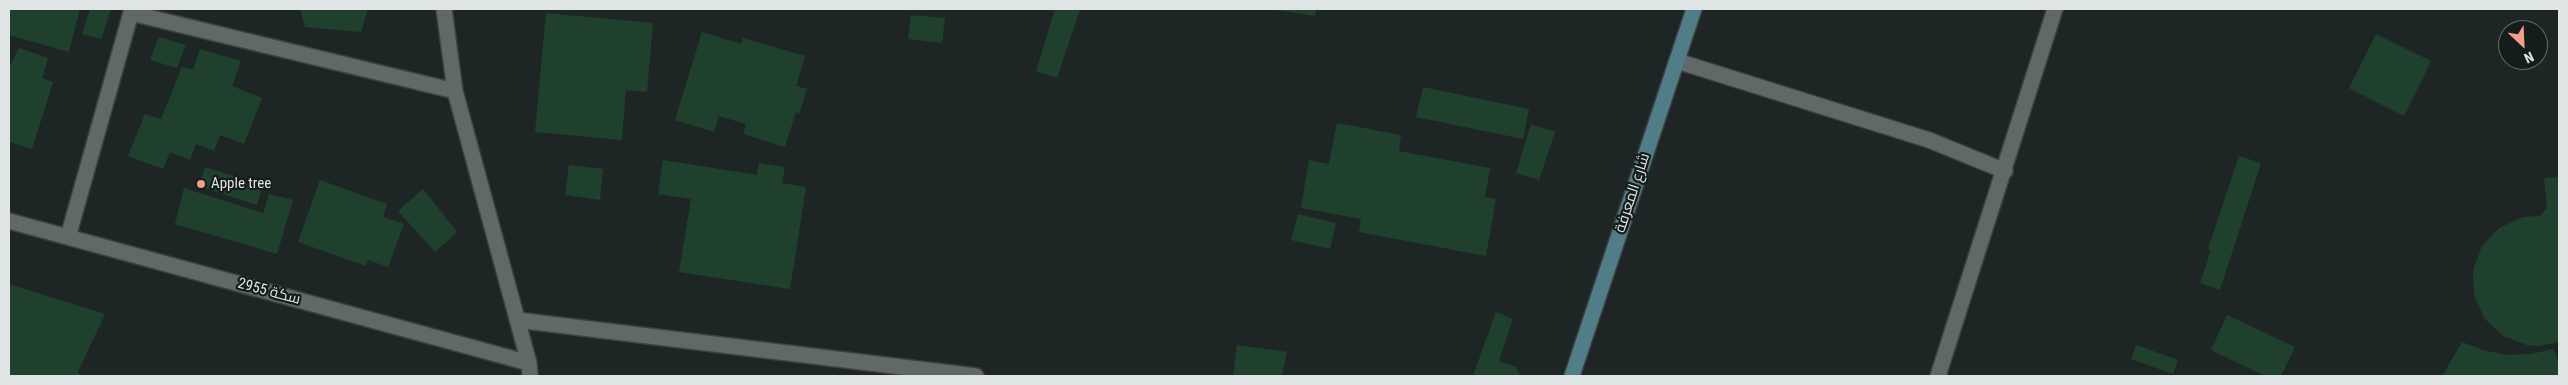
<!DOCTYPE html>
<html>
<head>
<meta charset="utf-8">
<style>
	body { margin:0 }
	#map { position:relative; width:2568px; height:385px; overflow:hidden; background:#1e2625; font-family:"Roboto Condensed",sans-serif }
	canvas { display:block }
	.frame { position:absolute; inset:0; border:10px solid #dfe4e4; pointer-events:none }
	.north { position:absolute; left:2498px; top:20px; width:50px; height:50px; box-sizing:border-box; background:#151c1c; border:1px solid #666c6c; border-radius:50%; rotate:155deg; font-size:14px; font-weight:700; line-height:20px; text-align:center; color:#dfe4e4 }
	.north::after { content:''; display:block; margin:auto; width:18px; height:22px; background:#f49e89; clip-path:polygon(50% 0,100% 100%,50% 72%,0 100%) }
</style>
</head>
<body>
<div id="map">
<canvas width="2568" height="385"></canvas>
<div class="frame"></div>
<div class="north">N</div>
</div>
<script>
const c = document.querySelector('canvas').getContext('2d');
c.lineJoin = 'round';
function paint(path, color) { c.fillStyle = color; c.fill(path, 'evenodd'); }
const poly = rows => new Path2D(rows.map(r => 'M' + r).join(''));
function stroke(path, color, width, dash) { c.strokeStyle = color; c.lineWidth = width; c.lineCap = dash ? 'butt' : 'round'; c.setLineDash(dash || []); c.stroke(path); }
function label(font, color, halo, rows, align = 'center') {
  c.font = font + ' "Roboto Condensed",Cairo,sans-serif'; c.lineWidth = 4.5; c.setLineDash([]); c.textBaseline = 'middle'; c.strokeStyle = halo; c.fillStyle = color; for (const [text, x, y, turn = 0] of rows) {
    c.save(); c.translate(x, y); c.rotate((+turn || 0) * Math.PI / 180); c.textAlign = isNaN(turn) ? turn : align; if (halo) c.strokeText(text, 0, 0); c.fillText(text, 0, 0); c.restore();
  }
}
paint(poly([
	[9,9,80,9,69,52,9,35],
	[90,9,111,9,101,39,82,34],
	[300,9,368,9,361,32,305,27],
	[1055,9,1080,10,1057,78,1036,71],
	[1270,9,1316,9,1315,16],
	[546,13,653,23,647,92,626,90,622,140,535,132],
	[911,15,945,18,942,43,908,39],
	[702,32,741,44,743,38,805,56,796,86,807,89,799,114,796,112,785,147,743,134,746,124,719,116,714,132,675,120],
	[2376,34,2431,61,2404,116,2349,88],
	[159,37,186,45,177,68,150,60],
	[19,48,48,58,42,78,53,82,32,149,9,142,9,68],
	[200,49,241,61,232,86,262,98,244,144,220,135,214,151,196,144,190,160,170,152,163,169,128,156,145,114,161,119,182,67,193,70],
	[1423,87,1529,109,1523,139,1416,117],
	[1337,123,1401,135,1399,151,1490,168,1485,197,1496,199,1486,256,1359,232,1361,219,1301,208,1309,160,1329,164],
	[1531,124,1555,132,1539,180,1516,173],
	[2239,156,2261,163,2220,290,2200,283,2211,250,2208,249],
	[663,160,757,175,759,163,785,167,782,183,806,187,790,289,679,272,691,199,658,194],
	[569,165,603,169,600,200,565,195],
	[205,167,263,185,257,205,199,186],
	[2559,177,2559,342,2540,346,2527,345,2503,336,2485,319,2474,295,2473,270,2482,246,2499,228,2523,217,2540,216,2547,208,2544,178],
	[320,180,387,204,383,217,404,224,388,267,368,260,366,266,298,242],
	[184,188,263,213,269,194,293,200,277,254,175,224],
	[423,189,457,232,435,252,398,211],
	[1298,214,1336,223,1330,249,1291,240],
	[9,284,105,314,78,372,82,376,9,376],
	[1496,312,1513,319,1499,361,1516,367,1520,376,1473,376],
	[2227,315,2295,347,2281,376,2265,376,2211,350],
	[2462,342,2486,351,2509,355,2531,354,2553,349,2559,362,2559,376,2442,376],
	[1237,345,1287,352,1282,376,1233,376],
	[2136,345,2178,360,2173,374,2131,359]
]), '#20402e');
const street = poly([
	[444,9,455,91,529,363],
	[131,13,455,91],
	[1677,61,1929,140,2005,171],
	[9,221,529,363,530,376],
	[68,237,132,9],
	[517,320,976,376],
	[1938,376,2055,9]
]);
const secondary = poly([
	[1572,376,1694,9]
]);
stroke(street, '#3c4241', 18);
stroke(secondary, '#3c4241', 18);
stroke(street, '#606868', 15);
stroke(secondary, '#517d88', 15);
for (const [x, y, r, color] of [
	[201,184,5,"#f49e89"]
]) { const dot = new Path2D(); dot.arc(x, y, r, 0, 2 * Math.PI); c.fillStyle = color; c.fill(dot); stroke(dot, '#151c1c', 2); }
label('15px', '#dfe4e4', '#151c1c', [
	["Apple tree",211,184]
], 'left');
label('15px', '#dfe4e4', '#151c1c', [
	["شارع المعرفة",1633,193,-72],
	["سكة 2955",269,292,15]
]);
</script>
</body>
</html>
